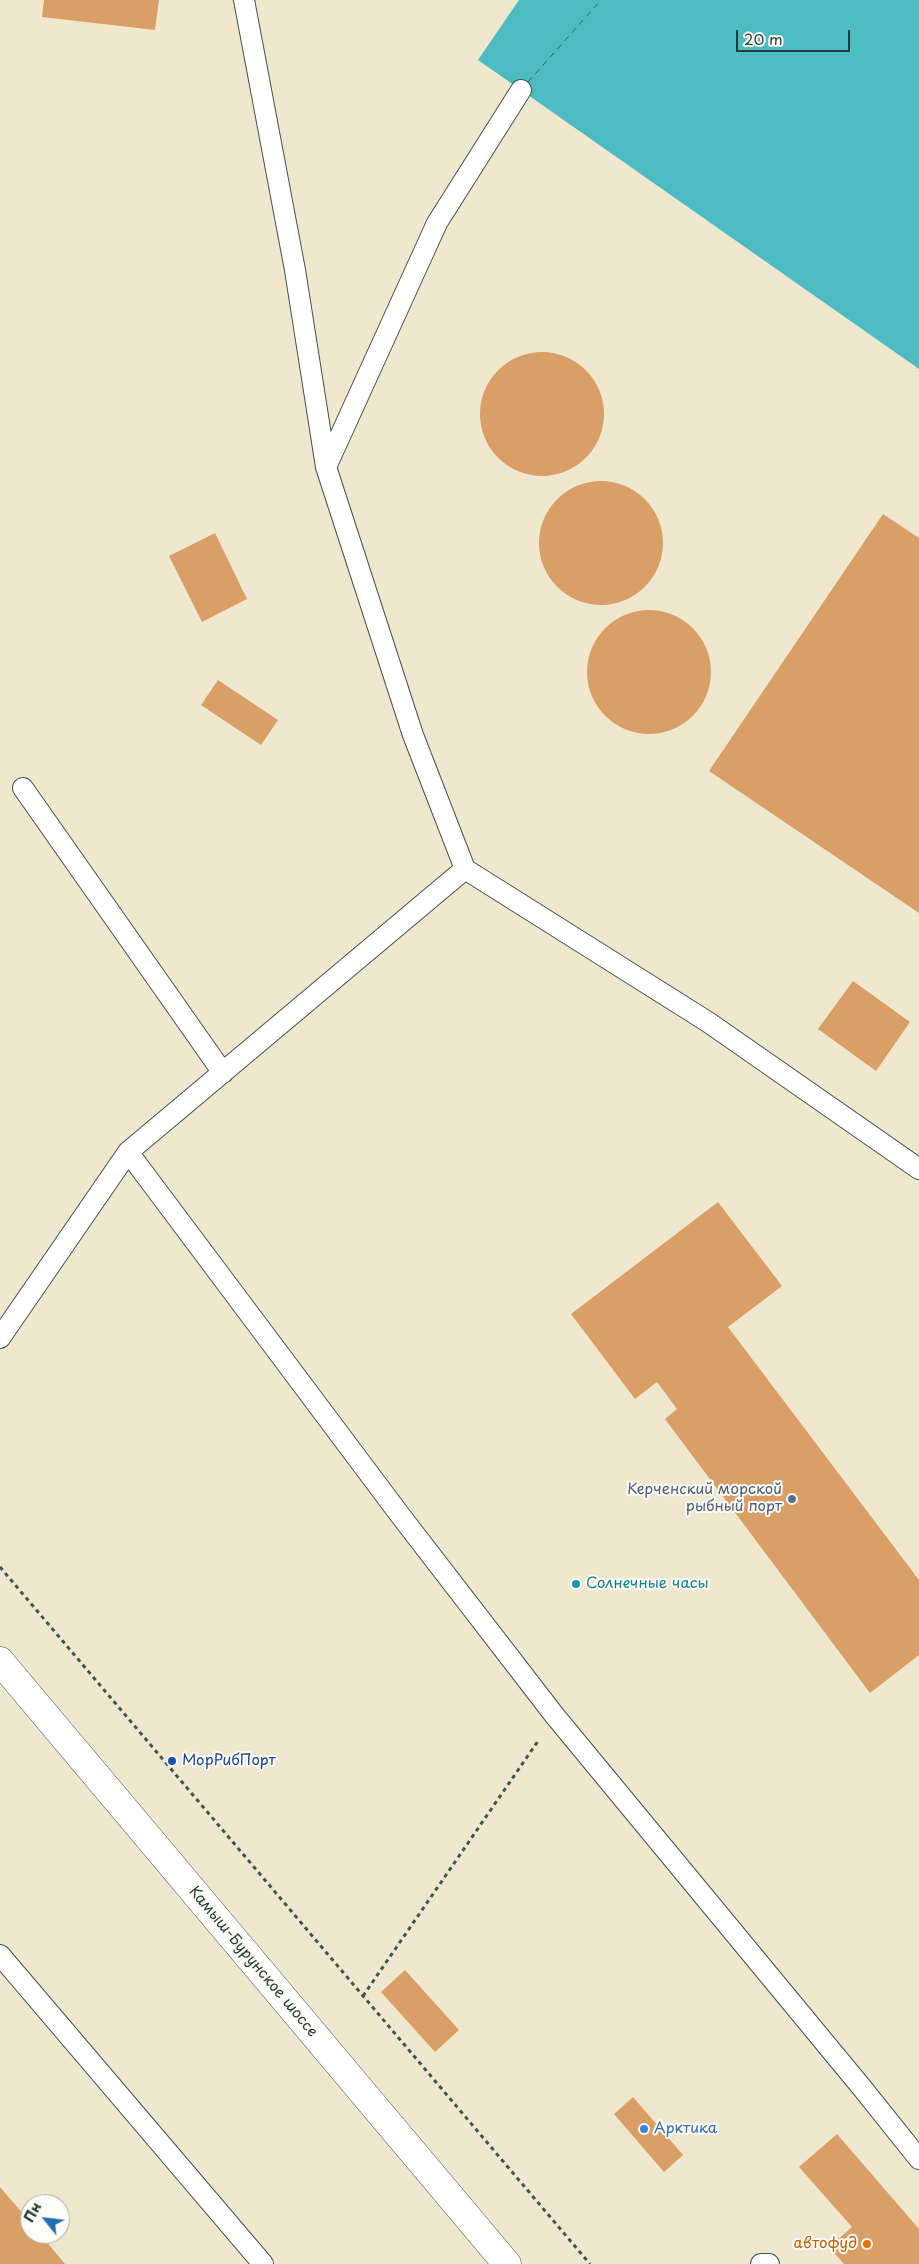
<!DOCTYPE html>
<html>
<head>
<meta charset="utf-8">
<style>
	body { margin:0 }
	#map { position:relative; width:919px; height:2264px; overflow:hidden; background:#f0e8ce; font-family:"Playpen Sans",sans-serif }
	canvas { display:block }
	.north { position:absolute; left:20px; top:2194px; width:50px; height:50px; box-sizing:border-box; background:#fdfcf7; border:1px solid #a4b0a9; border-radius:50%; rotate:299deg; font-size:14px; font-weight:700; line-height:20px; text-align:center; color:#1f3d34 }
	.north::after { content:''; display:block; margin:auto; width:18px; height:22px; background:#1f6fb2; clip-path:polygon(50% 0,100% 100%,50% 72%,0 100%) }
	.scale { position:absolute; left:736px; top:30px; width:114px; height:22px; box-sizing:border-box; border:2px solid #1f3d34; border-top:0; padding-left:6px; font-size:15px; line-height:18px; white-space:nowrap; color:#1f3d34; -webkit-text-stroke:4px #fdfcf7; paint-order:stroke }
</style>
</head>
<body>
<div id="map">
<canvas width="919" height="2264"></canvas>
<div class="north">Пн</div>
<div class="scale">20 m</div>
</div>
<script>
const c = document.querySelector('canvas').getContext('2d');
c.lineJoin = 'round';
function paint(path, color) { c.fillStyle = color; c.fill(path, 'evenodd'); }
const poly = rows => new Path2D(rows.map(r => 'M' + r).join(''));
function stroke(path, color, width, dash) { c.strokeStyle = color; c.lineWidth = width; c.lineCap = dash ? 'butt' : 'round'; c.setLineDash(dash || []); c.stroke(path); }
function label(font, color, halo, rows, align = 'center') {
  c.font = font + ' "Playpen Sans",sans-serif'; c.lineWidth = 4; c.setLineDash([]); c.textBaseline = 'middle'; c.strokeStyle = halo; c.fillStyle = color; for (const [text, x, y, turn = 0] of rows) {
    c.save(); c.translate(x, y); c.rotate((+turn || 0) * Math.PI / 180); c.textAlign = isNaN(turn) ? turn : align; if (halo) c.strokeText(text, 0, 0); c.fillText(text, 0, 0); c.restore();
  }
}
paint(poly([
	[519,0,919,0,919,369,478,60]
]), '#4dbcc2');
stroke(poly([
	[528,82,601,0]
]), '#2d635f', 1, [6, 5]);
paint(poly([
	[44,0,159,0,155,30,42,17],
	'480 414a62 62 0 1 1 124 0a62 62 0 1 1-124 0Z',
	'539 543a62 62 0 1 1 124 0a62 62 0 1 1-124 0Z',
	[883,514,919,538,919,913,709,771],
	[215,533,247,599,202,622,169,556],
	'587 672a62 62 0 1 1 124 0a62 62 0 1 1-124 0Z',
	[218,680,278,720,261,745,201,705],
	[853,981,910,1022,876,1071,818,1029],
	[718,1202,782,1286,728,1327,919,1580,919,1655,870,1693,665,1419,677,1409,657,1382,635,1399,571,1314],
	[405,1970,459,2030,435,2052,381,1992],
	[633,2097,683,2155,664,2172,614,2114],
	[837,2134,919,2229,919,2264,844,2264,829,2247,852,2227,799,2167],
	[0,2187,30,2222,30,2234,40,2234,65,2264,0,2264]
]), '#d99f66');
const lane = poly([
	[326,467,437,223,521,90],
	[23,788,223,1073],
	[465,869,708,1022,919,1169],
	[128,1152,400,1515,555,1716,863,2089,919,2159],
	[0,1338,128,1152,465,869,413,735,326,467,295,270,244,0],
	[0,1955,263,2264],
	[761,2264,769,2264]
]);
const secondary = poly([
	[0,1661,507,2264]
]);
stroke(lane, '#3e574b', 22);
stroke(secondary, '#3e574b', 29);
stroke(poly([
	[0,1567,590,2264],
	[363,1996,538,1741]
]), '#3e574b', 3, [4, 4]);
stroke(lane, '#fff', 20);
stroke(secondary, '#fff', 28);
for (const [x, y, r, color] of [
	[792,1499,5,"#5c6f8a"],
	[576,1584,5,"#0f9aa8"],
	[172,1761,5,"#1a4fb4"],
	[644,2129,5,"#3f7fe0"],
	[867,2244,5,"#e8710a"]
]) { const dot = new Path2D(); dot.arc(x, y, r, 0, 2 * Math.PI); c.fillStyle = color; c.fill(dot); stroke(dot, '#fdfcf7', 2); }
label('15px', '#4e5e75', '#fdfcf7', [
	["Керченский морской",782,1490],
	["рыбный порт",782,1507]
], 'right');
label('15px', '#0d838f', '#fdfcf7', [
	["Солнечные часы",586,1584]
], 'left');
label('15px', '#164399', '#fdfcf7', [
	["МорРибПорт",182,1761]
], 'left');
label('15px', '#1f3d34', '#fdfcf7', [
	["Камыш-Бурунское шоссе",253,1962,50]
]);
label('15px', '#366cbe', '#fdfcf7', [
	["Арктика",654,2129]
], 'left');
label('15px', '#c56008', '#fdfcf7', [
	["автофуд",857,2244]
], 'right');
</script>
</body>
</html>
